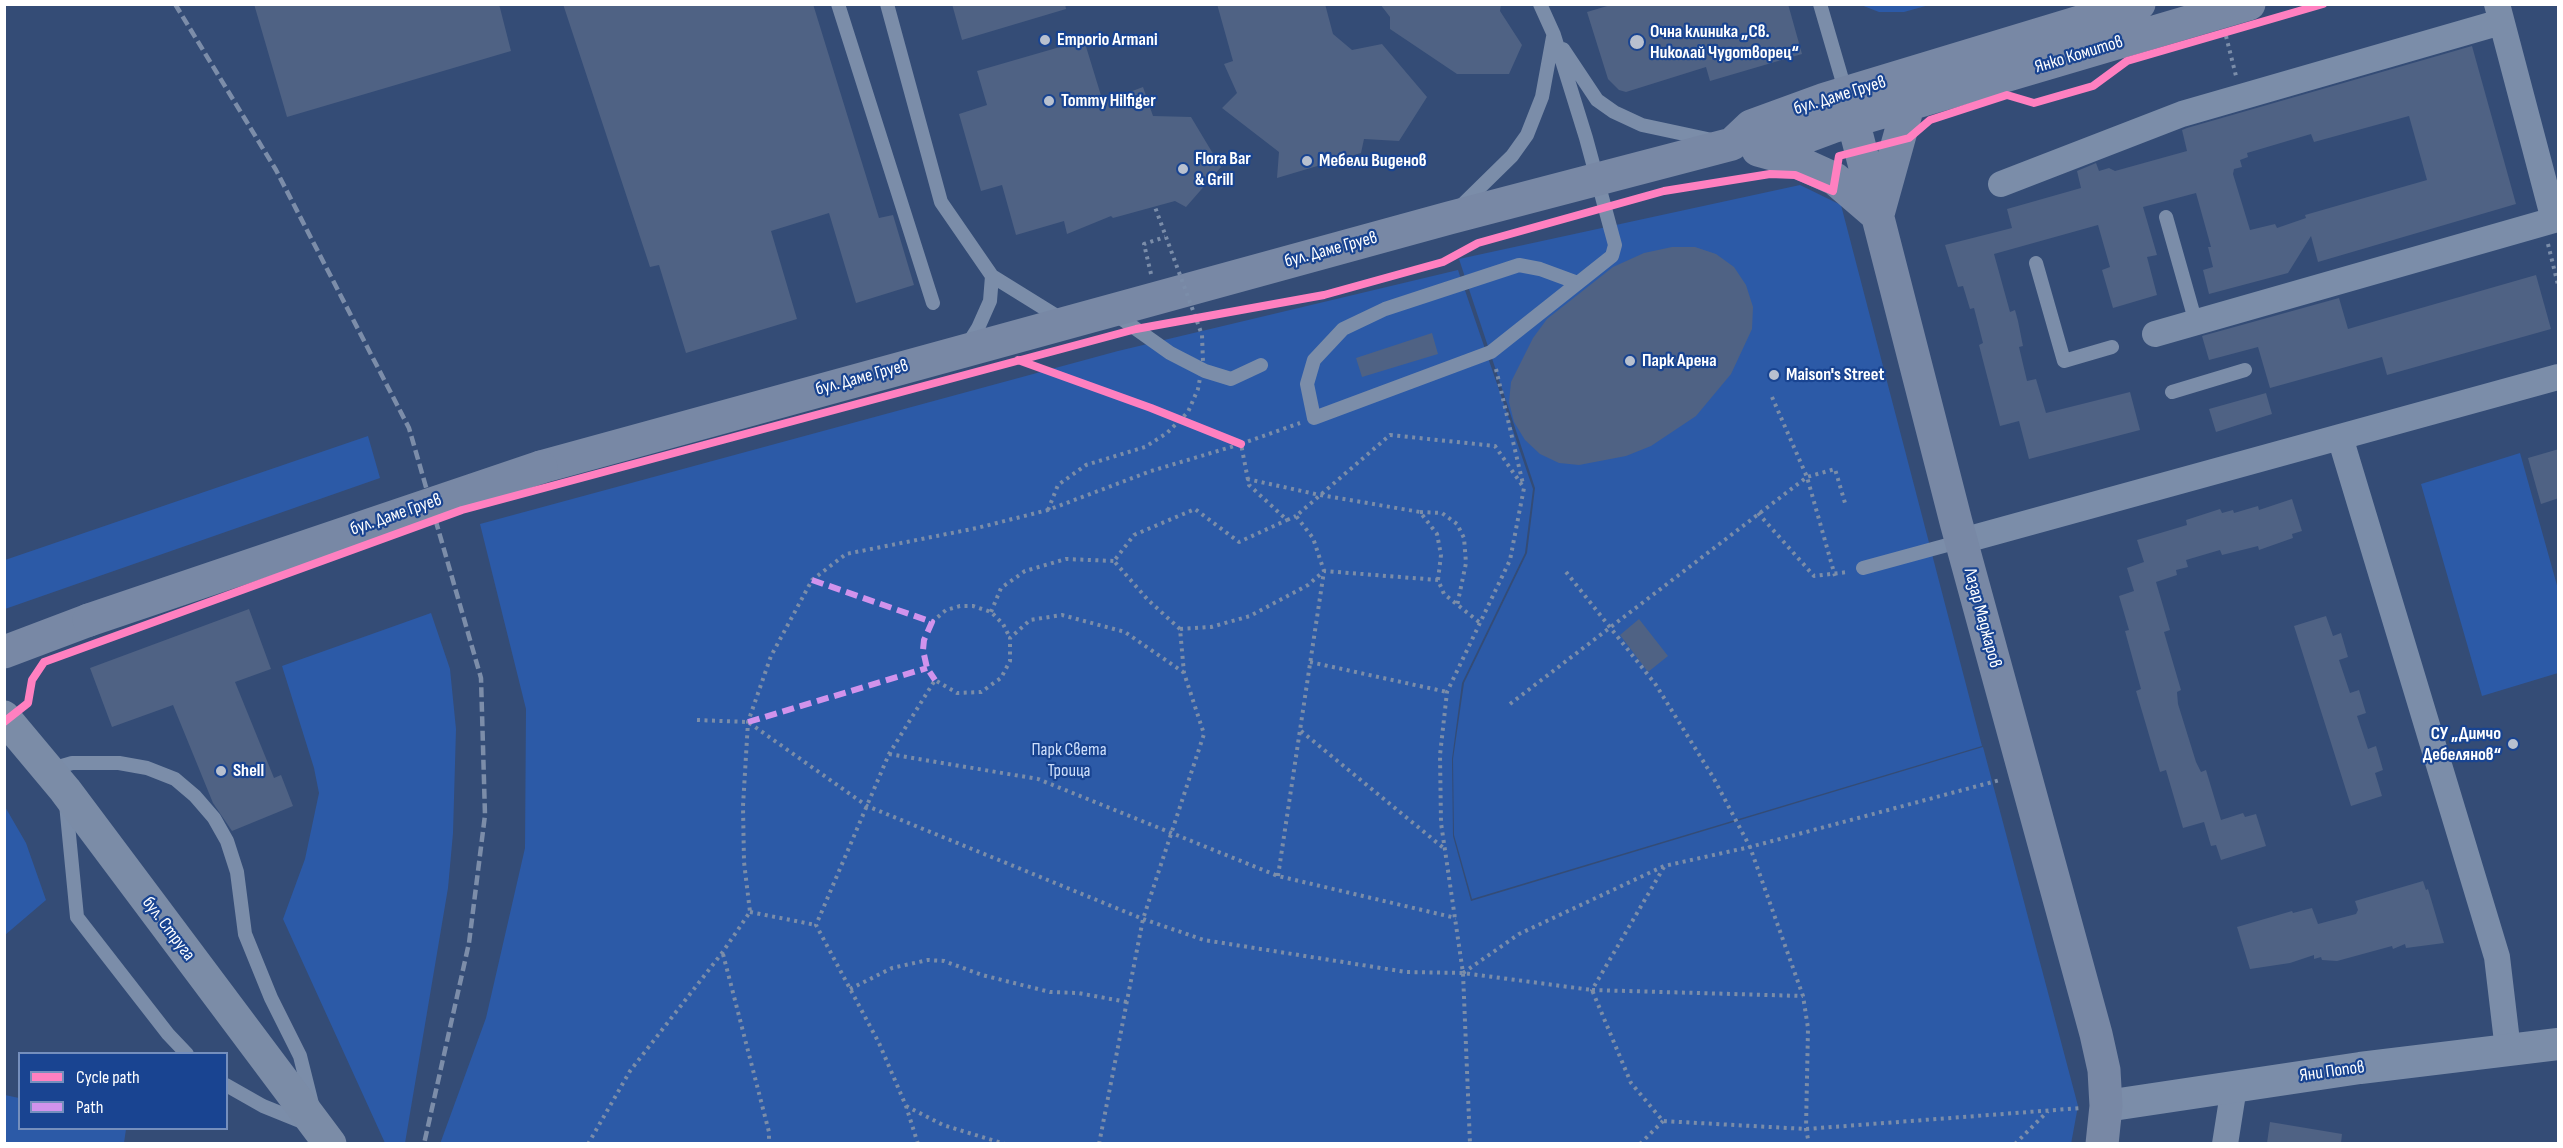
<!DOCTYPE html>
<html>
<head>
<meta charset="utf-8">
<style>
	body { margin:0 }
	#map { position:relative; width:2563px; height:1148px; overflow:hidden; background:#344c76; font-family:"Sofia Sans Condensed",sans-serif }
	canvas { display:block }
	.frame { position:absolute; inset:0; border:6px solid #fff; pointer-events:none }
	.legend { position:absolute; left:18px; top:1052px; width:210px; height:78px; box-sizing:border-box; background:#194491; border:2px solid #758fbd; margin:0; padding:8px 10px; list-style:none; font-size:18px; color:#fff }
	.legend li { display:flex; align-items:center; gap:12px; height:30px }
	.legend b { width:30px; border:2px solid #758fbd }
</style>
</head>
<body>
<div id="map">
<canvas width="2563" height="1148"></canvas>
<div class="frame"></div>
<ul class="legend">
<li><b style="height:8px;background:#ff80c0"></b>Cycle path</li>
<li><b style="height:8px;background:#d193ec"></b>Path</li>
</ul>
</div>
<script>
const c = document.querySelector('canvas').getContext('2d');
c.lineJoin = 'round';
function paint(path, color) { c.fillStyle = color; c.fill(path, 'evenodd'); }
const poly = rows => new Path2D(rows.map(r => 'M' + r).join(''));
function stroke(path, color, width, dash) { c.strokeStyle = color; c.lineWidth = width; c.lineCap = dash ? 'butt' : 'round'; c.setLineDash(dash || []); c.stroke(path); }
function label(font, color, halo, rows, align = 'center') {
  c.font = font + ' "Sofia Sans Condensed",sans-serif'; c.lineWidth = 4.5; c.setLineDash([]); c.textBaseline = 'middle'; c.strokeStyle = halo; c.fillStyle = color; for (const [text, x, y, turn = 0] of rows) {
    c.save(); c.translate(x, y); c.rotate((+turn || 0) * Math.PI / 180); c.textAlign = isNaN(turn) ? turn : align; if (halo) c.strokeText(text, 0, 0); c.fillText(text, 0, 0); c.restore();
  }
}
paint(poly([
	[1861,5,1929,5,1904,12,1879,12],
	[1800,185,1841,205,1982,746,1472,899,1454,835,1453,759,1464,683,1527,553,1535,488,1459,259],
	[1458,270,1533,489,1525,553,1462,683,1452,759,1453,836,1471,901,1983,747,2078,1106,2071,1144,440,1144,486,1018,525,848,526,709,480,524,1118,351],
	[368,436,380,478,5,609,5,560],
	[2520,453,2558,589,2558,673,2482,696,2421,484],
	[431,613,450,669,456,729,453,833,448,888,405,1143,385,1143,283,919,305,859,319,793,314,768,282,666],
	[4,805,26,843,46,900,5,935],
	[5,1095,19,1098,20,1128,126,1129,124,1143,5,1143]
]), '#2c5aa7');
paint(poly([
	[254,4,499,4,511,51,287,117],
	[563,4,813,4,879,218,893,215,914,285,856,303,829,213,771,231,797,319,686,353,659,265,650,267],
	[952,4,1065,4,1066,9,962,40],
	[1217,4,1325,4,1333,34,1352,50,1382,44,1427,97,1399,141,1364,139,1361,153,1277,178,1279,152,1222,108,1237,93,1224,64,1233,61],
	[1380,4,1501,4,1500,11,1522,45,1509,74,1457,74,1390,29,1390,17],
	[1614,4,1788,4,1802,54,1710,81,1706,67,1626,92,1619,90,1608,79,1587,12],
	[1084,40,1103,102,1143,87,1153,116,1191,117,1221,167,1186,207,1175,201,1113,218,1111,216,1067,234,1064,221,1016,235,1002,185,981,191,959,114,987,105,977,71],
	[2472,46,2516,204,2318,262,2311,236,2288,273,2209,294,2203,270,2213,267,2208,247,2211,247,2196,193,2143,207,2157,255,2147,257,2157,295,2113,308,2102,270,2110,267,2098,225,1994,254,2010,312,2015,310,2018,321,2023,346,2019,347,2027,381,2036,379,2046,413,2130,392,2140,430,2029,459,2019,421,2000,426,1979,345,1983,343,1974,308,1970,309,1963,286,1958,287,1945,245,2012,228,2007,209,2081,188,2077,171,2096,163,2099,171,2109,168,2115,171,2187,151,2182,130,2187,128],
	[2409,116,2427,180,2305,215,2306,218,2277,228,2275,224,2250,230,2233,174,2234,169,2242,167,2240,160,2248,157,2247,153,2311,134,2314,142],
	[1672,247,1695,247,1716,254,1734,267,1746,285,1753,307,1752,329,1731,374,1696,416,1651,446,1626,456,1579,465,1559,463,1540,454,1525,440,1514,422,1509,402,1511,382,1533,338,1547,319,1613,267,1644,253],
	[2536,275,2551,329,2387,375,2382,357,2270,388,2258,347,2209,360,2202,336,2339,298,2348,329],
	[1432,333,1438,354,1362,377,1356,358],
	[2266,393,2272,414,2216,432,2209,409],
	[2559,449,2559,498,2541,504,2528,458],
	[2292,499,2302,531,2292,534,2293,538,2259,550,2258,546,2222,555,2220,550,2186,560,2188,567,2176,570,2177,575,2156,582,2170,630,2164,632,2181,690,2177,692,2178,704,2196,762,2201,772,2206,770,2221,820,2243,813,2245,817,2256,814,2266,846,2221,860,2216,845,2211,846,2204,822,2183,828,2166,770,2160,772,2136,691,2141,689,2125,631,2129,630,2119,596,2134,591,2127,568,2144,562,2137,540,2187,525,2186,520,2220,509,2222,513,2233,510,2234,513,2258,506,2259,510],
	[249,609,271,669,235,682,274,778,281,775,293,806,232,831,213,803,173,705,112,727,90,668],
	[2326,616,2333,636,2341,633,2348,657,2339,660,2350,693,2359,690,2366,713,2357,716,2368,749,2376,746,2383,770,2375,773,2382,796,2351,806,2294,626],
	[1639,619,1668,656,1648,672,1620,635],
	[2423,881,2426,890,2428,889,2444,943,2406,948,2405,944,2393,949,2392,946,2337,961,2322,960,2321,957,2314,959,2314,955,2290,963,2250,969,2237,927,2292,911,2293,913,2312,908,2318,924,2356,914,2358,910,2355,901],
	[2270,1122,2342,1134,2341,1143,2267,1143]
]), '#4f6284');
stroke(poly([
	[2226,36,2236,76],
	[2548,244,2558,285],
	[1151,274,1144,244,1165,237],
	[1496,369,1523,484],
	[1772,397,1807,477,1835,576],
	[1241,444,1300,423],
	[1247,479,1320,495,1420,512,1437,534,1441,555,1438,580,1444,594,1479,622],
	[1420,512,1442,513,1457,524,1464,538,1466,563,1457,606],
	[1758,513,1814,576,1848,572],
	[1566,572,1656,685,1713,777,1750,847,1803,996,1808,1028,1806,1129,1809,1144],
	[991,612,1001,588,1025,571,1066,559,1114,561],
	[932,622,946,610,960,606,973,606,991,612,1003,624,1010,638],
	[1180,629,1148,600,1114,561,1134,535,1195,509,1239,542,1287,520],
	[1310,662,1447,692],
	[1510,704,1807,477,1835,469,1845,503],
	[697,720,748,722,867,806,1143,919,1204,940,1406,972,1463,973,1592,990,1631,1083,1663,1121,1806,1129,2081,1108],
	[1301,731,1446,850],
	[889,754,1038,779,1278,876,1456,918],
	[1664,867,1592,990,1803,996],
	[1278,876,1324,571,1438,580],
	[750,912,816,925],
	[723,954,769,1132,769,1144],
	[1463,973,1519,934,1664,866,1750,847,2000,780],
	[850,989,892,968,928,960,944,961,982,975,1050,992,1078,993,1127,1002],
	[906,1106,943,1125,1005,1144],
	[588,1144,630,1071,722,953,750,912,744,862,743,806,748,722,771,656,812,580,846,554,977,528,1048,510,1151,471,1241,444,1249,485,1287,520,1296,516],
	[918,1144,906,1106,879,1043,816,925,889,754,935,680,957,693,981,692,1001,678,1010,661,1010,638,1030,620,1062,615,1125,632,1183,672],
	[1099,1144,1143,919,1204,734,1184,673,1180,629,1211,627,1250,616,1308,585,1324,571,1313,538,1296,516,1390,435,1495,446,1524,488,1510,560,1447,692,1440,755,1441,823,1463,973,1470,1144],
	[1640,1144,1663,1121],
	[2015,1144,2048,1111]
]), '#7b8da9', 4, [3, 4.5]);
stroke(poly([
	[838,4,933,303],
	[887,4,941,202,992,276],
	[1540,4,1554,35,1586,138,1615,245,1612,256,1578,283,1491,352,1314,418,1307,384,1314,360,1343,329,1385,309,1519,265,1540,269,1578,283],
	[1820,4,1846,93],
	[1563,49,1597,100,1614,112,1642,125,1712,140],
	[1461,206,1512,156,1527,135,1542,97,1553,37],
	[2166,217,2196,323],
	[2036,263,2064,361,2112,347],
	[1115,314,1170,353,1205,371,1231,379,1261,365],
	[968,344,978,328,990,301,992,276,1063,320],
	[2172,392,2245,370],
	[1863,568,1962,541],
	[48,770,72,763,119,763,147,768,175,779,195,796,214,818,227,841,237,872,245,934,271,998,300,1056,312,1104],
	[66,804,77,917,168,1034,187,1054],
	[226,1085,263,1106,305,1123]
]), '#7b8da9', 14);
stroke(poly([
	[2001,184,2182,114,2501,22],
	[2155,334,2554,220,2497,4],
	[2340,437,2497,957,2508,1050],
	[1962,541,2558,377],
	[2225,1144,2234,1087]
]), '#7b8da9', 26);
stroke(poly([
	[2106,1106,2360,1068,2558,1044]
]), '#7b8da9', 32);
stroke(poly([
	[1846,93,1956,522,2096,1034,2104,1070,2106,1106,2102,1144],
	[1758,150,1791,159,1835,179,1878,216],
	[1765,152,1832,127,2249,4],
	[1878,214,1908,106],
	[541,467,1449,218,1732,144,1751,126,1825,99,2139,4],
	[4,652,89,620]
]), '#7888a5', 33);
stroke(poly([
	[4,717,65,790,330,1144]
]), '#7b8ca7', 33);
stroke(poly([
	[175,4,276,170,409,428,481,678,485,815,469,943,424,1144]
]), '#7c8da9', 4.5, [10, 4.5]);
stroke(poly([
	[1048,510,1058,485,1086,465,1145,447,1167,433,1188,412,1198,389,1203,362,1202,335,1155,207]
]), '#7b8da9', 4, [3, 4.5]);
stroke(poly([
	[89,620,541,467]
]), '#7888a5', 33);
stroke(poly([
	[812,580,932,622,924,640,923,650,927,668,935,680],
	[748,722,927,668]
]), '#d193ec', 6, [12, 6]);
stroke(poly([
	[1018,360,1151,408,1241,444],
	[4,722,28,703,32,680,44,662,462,510,1136,329,1324,295,1443,262,1478,243,1664,191,1770,174,1795,175,1833,191,1839,156,1909,138,1930,120,2007,95,2034,103,2093,86,2127,61,2323,4]
]), '#ff80c0', 8);
for (const [x, y, r, color] of [
	[1045,40,6,"#b8c0cf"],
	[1637,42,8,"#b8c0cf"],
	[1049,101,6,"#b8c0cf"],
	[1307,161,6,"#b8c0cf"],
	[1183,169,6,"#b8c0cf"],
	[1630,361,6,"#b8c0cf"],
	[1774,375,6,"#b8c0cf"],
	[2513,744,6,"#b8c0cf"],
	[221,771,6,"#b8c0cf"]
]) { const dot = new Path2D(); dot.arc(x, y, r, 0, 2 * Math.PI); c.fillStyle = color; c.fill(dot); stroke(dot, '#194491', 2); }
label('bold 18px', '#fff', '#194491', [
	["Oчна клиника „Св.",1650,32],
	["Николай Чудотворец“",1650,53],
	["Emporio Armani",1057,40],
	["Tommy Hilfiger",1061,101],
	["Flora Bar",1195,159],
	["& Grill",1195,180],
	["Мебели Виденов",1319,161],
	["Парк Арена",1642,361],
	["Maison's Street",1786,375],
	["СУ „Димчо",2501,734,"right"],
	["Дебелянов“",2501,755,"right"],
	["Shell",233,771]
], 'left');
label('18px', '#fff', '#194491', [
	["Янко Комитов",2079,55,-17],
	["бул. Даме Груев",1840,96,-17],
	["бул. Даме Груев",1331,250,-15],
	["бул. Даме Груев",862,378,-15],
	["бул. Даме Груев",396,515,-19],
	["Лазар Маджаров",1982,618,75],
	["бул. Струга",168,929,53],
	["Яни Попов",2332,1072,-8]
]);
label('18px', '#cedffb', '#194491', [
	["Парк Света",1069,750],
	["Троица",1069,771]
]);
</script>
</body>
</html>
